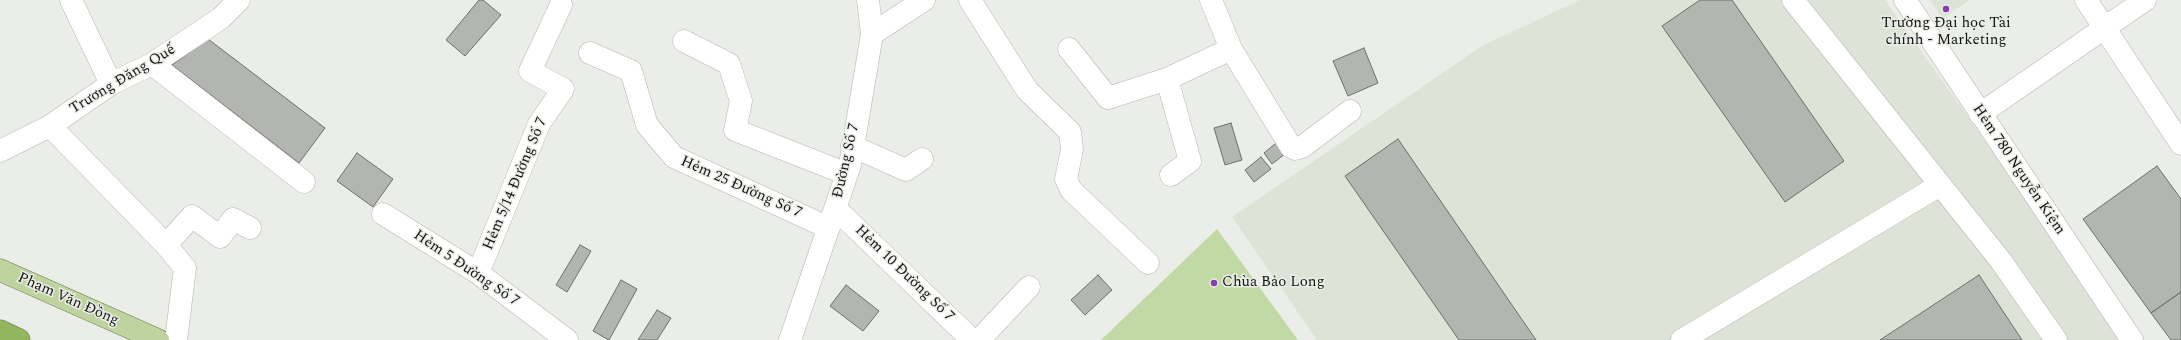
<!DOCTYPE html>
<html>
<head>
<meta charset="utf-8">
<style>
	body { margin:0 }
	canvas { display:block; background:#ebeee8 }
</style>
</head>
<body>
<canvas width="2181" height="340"></canvas>
<script>
const c = document.querySelector('canvas').getContext('2d');
c.lineJoin = 'round';
function paint(path, color) { c.fillStyle = color; c.fill(path, 'evenodd'); }
const poly = rows => new Path2D(rows.map(r => 'M' + r).join(''));
function stroke(path, color, width, dash) { c.strokeStyle = color; c.lineWidth = width; c.lineCap = dash ? 'butt' : 'round'; c.setLineDash(dash || []); c.stroke(path); }
function label(font, color, halo, rows, align = 'center') {
  c.font = font + ' Spectral,serif'; c.lineWidth = 3; c.setLineDash([]); c.textBaseline = 'middle'; c.strokeStyle = halo; c.fillStyle = color; for (const [text, x, y, turn = 0] of rows) {
    c.save(); c.translate(x, y); c.rotate((+turn || 0) * Math.PI / 180); c.textAlign = isNaN(turn) ? turn : align; if (halo) c.strokeText(text, 0, 0); c.fillText(text, 0, 0); c.restore();
  }
}
paint(poly([
	[1580,0,1885,0,2126,340,1317,340,1232,217,1482,46],
	[1930,0,1969,0,1942,19]
]), '#dde3d6');
paint(poly([
	[1217,229,1298,340,1101,340]
]), '#c1d9a5');
const building = poly([
	[479,0,483,0,501,15,465,56,446,40,479,0],
	[1700,0,1732,0,1844,161,1785,202,1662,26,1700,0],
	[208,39,325,128,299,163,172,65,208,39],
	[1364,48,1378,83,1348,96,1333,61,1364,48],
	[1231,123,1242,160,1225,165,1214,128,1231,123],
	[1281,139,1290,150,1272,164,1264,153,1281,139],
	[1398,139,1536,340,1459,340,1345,176,1398,139],
	[357,153,393,179,373,207,337,181,357,153],
	[1261,157,1271,169,1254,182,1245,170,1261,157],
	[2157,166,2181,199,2181,292,2151,313,2083,219,2157,166],
	[580,245,591,251,567,292,556,285,580,245],
	[1098,275,1112,290,1085,315,1071,300,1098,275],
	[1979,275,2022,340,1880,340,1979,275],
	[621,280,637,289,609,340,593,331,621,280],
	[846,285,879,311,863,331,830,306,846,285],
	[2181,292,2181,340,2171,340,2151,313,2181,292],
	[657,310,671,318,657,340,638,340,657,310]
]);
paint(building, '#b3b5b0');
stroke(building, '#6c6f6a', 1);
const minor = poly([
	[71,0,111,84],
	[970,0,1027,90,1070,132,1072,149,1066,179,1071,190,1148,263],
	[1211,0,1231,49,1291,147,1295,149,1302,147,1350,111],
	[1793,0,2001,261,2056,340],
	[1905,0,2132,340],
	[2086,0,2181,144],
	[872,34,924,0],
	[684,41,729,64,741,101,735,130,847,174],
	[1069,49,1108,98,1167,79,1231,49],
	[590,53,631,71,647,125,674,157,829,228],
	[152,64,304,182],
	[1167,79,1190,161,1171,175],
	[1980,114,2145,0],
	[50,126,166,245,185,268,176,340],
	[852,146,906,170,922,159],
	[0,151,50,126,111,84,152,64,221,18,239,0],
	[836,209,972,340],
	[383,214,478,273,567,340],
	[166,245,192,216,220,237,233,219,250,228],
	[478,273,539,124,563,89,530,71,561,5],
	[790,340,850,165,872,34,868,0],
	[979,340,1029,287],
	[1682,340,1940,185]
]);
const major = poly([
	[0,270,158,340]
]);
const highway = poly([
	[0,331,19,340]
]);
stroke(minor, '#b2b5b0', 23);
stroke(major, '#667d45', 23);
stroke(highway, '#667d45', 23);
stroke(minor, '#fff', 22);
stroke(major, '#bed3a0', 22);
stroke(highway, '#92b660', 22);
for (const [x, y, r, color] of [
	[1946,9,4,"#823eb2"],
	[1214,283,4,"#823eb2"]
]) { const dot = new Path2D(); dot.arc(x, y, r, 0, 2 * Math.PI); c.fillStyle = color; c.fill(dot); stroke(dot, '#ebeee8', 1.5); }
label('15px', '#131412', '#ebeee8', [
	["Trường Đại học Tài",1946,24],
	["chính - Marketing",1946,41],
	["Chùa Bảo Long",1222,283,"left"]
]);
label('15px', '#131412', '#ebeee8', [
	["Trương Đăng Quế",123,80,-31],
	["Đường Số 7",847,161,-77],
	["Hẻm 780 Nguyễn Kiệm",2018,170,56],
	["Hẻm 5/14 Đường Số 7",516,184,-67],
	["Hẻm 25 Đường Số 7",741,188,24],
	["Hẻm 5 Đường Số 7",466,269,34],
	["Hẻm 10 Đường Số 7",904,274,44],
	["Phạm Văn Đồng",68,300,24]
]);
</script>
</body>
</html>
